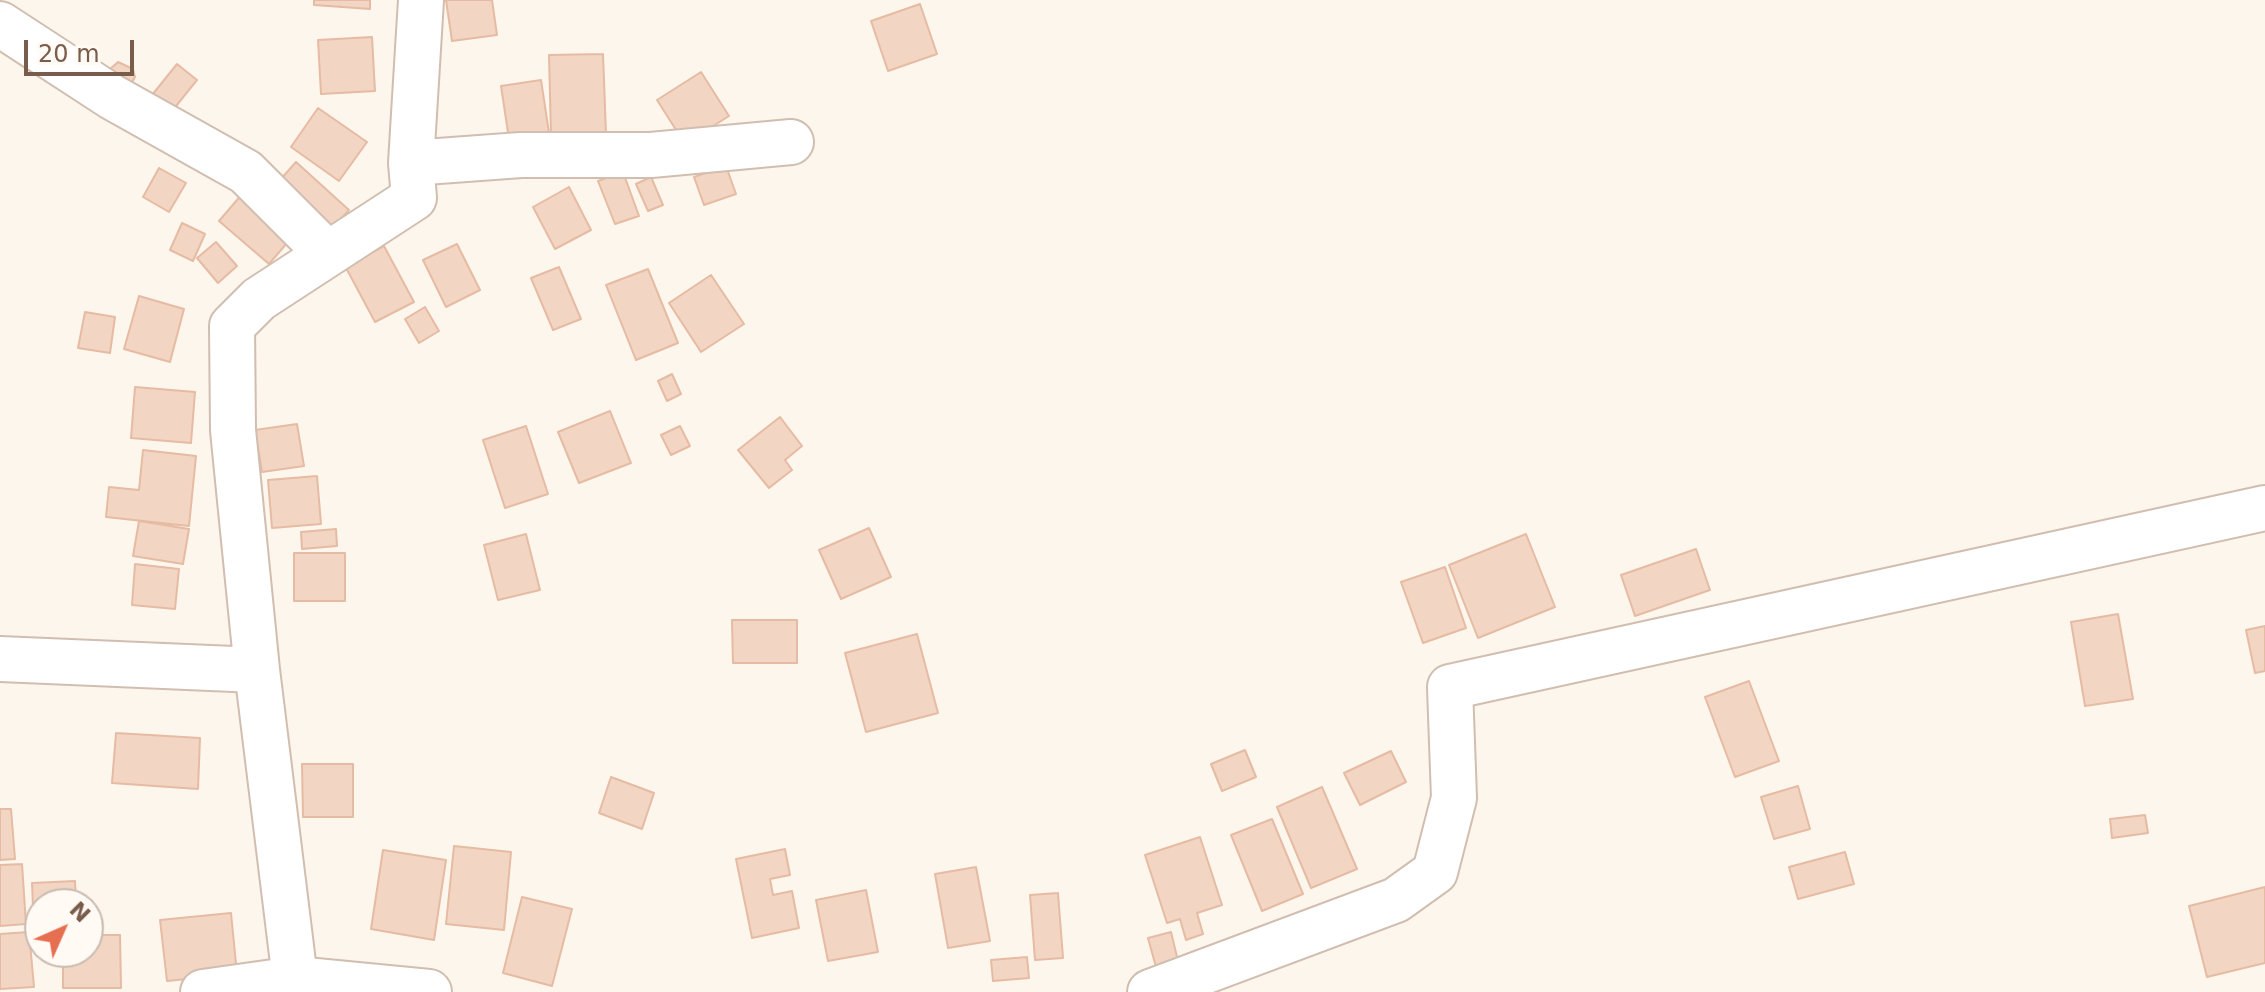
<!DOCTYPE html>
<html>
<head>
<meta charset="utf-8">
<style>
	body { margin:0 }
	#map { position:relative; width:2265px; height:992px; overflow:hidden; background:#fdf6ec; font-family:"DejaVu Sans",sans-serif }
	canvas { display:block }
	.north { position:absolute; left:24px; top:888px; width:80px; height:80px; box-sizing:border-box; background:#fffaf3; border:2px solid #cabbb1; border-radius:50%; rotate:45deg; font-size:22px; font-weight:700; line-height:32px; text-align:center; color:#7a5c4d }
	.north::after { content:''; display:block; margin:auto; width:28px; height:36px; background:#e76f51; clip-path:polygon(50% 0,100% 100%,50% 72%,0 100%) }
	.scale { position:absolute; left:24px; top:40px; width:110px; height:36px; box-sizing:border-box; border:4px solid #7a5c4d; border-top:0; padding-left:10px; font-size:24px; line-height:28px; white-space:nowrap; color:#7a5c4d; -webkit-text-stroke:6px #fffaf3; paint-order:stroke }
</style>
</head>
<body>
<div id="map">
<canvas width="2265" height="992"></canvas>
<div class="north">N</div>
<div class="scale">20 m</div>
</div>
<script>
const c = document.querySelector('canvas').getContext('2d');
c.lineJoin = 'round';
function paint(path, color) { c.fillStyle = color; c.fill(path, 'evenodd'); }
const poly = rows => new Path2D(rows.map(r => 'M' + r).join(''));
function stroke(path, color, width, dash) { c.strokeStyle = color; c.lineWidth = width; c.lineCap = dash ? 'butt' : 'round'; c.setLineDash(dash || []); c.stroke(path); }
const building = poly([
	[314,0,370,0,370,9,314,5,314,0],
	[446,0,492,0,497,35,452,41,446,0],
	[920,4,937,54,888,71,871,21,920,4],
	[372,37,375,91,321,94,318,40,372,37],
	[603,54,606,134,551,135,549,55,603,54],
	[118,62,133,69,135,77,130,86,108,71,118,62],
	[177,64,197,80,172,111,152,95,177,64],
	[701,72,729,116,685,144,657,100,701,72],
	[541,80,549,133,509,139,501,86,541,80],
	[318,108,367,142,339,181,291,147,318,108],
	[296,162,349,210,324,237,272,189,296,162],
	[726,166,736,194,704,205,694,177,726,166],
	[159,168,186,183,169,212,143,197,159,168],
	[623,172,639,216,615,224,598,181,623,172],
	[651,177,663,205,648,211,636,184,651,177],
	[249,186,299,229,269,264,219,221,249,186],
	[569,187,591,230,555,249,533,207,569,187],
	[182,223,205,234,193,261,170,250,182,223],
	[216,242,237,266,218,283,197,258,216,242],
	[457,244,480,290,446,307,423,260,457,244],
	[384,246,414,302,375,322,345,266,384,246],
	[559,267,581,319,553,330,531,278,559,267],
	[648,269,678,343,636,360,606,285,648,269],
	[711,275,744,324,701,352,669,303,711,275],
	[139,296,184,309,170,362,124,349,139,296],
	[425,307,439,331,419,343,405,319,425,307],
	[85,312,115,317,110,353,78,348,85,312],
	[672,374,681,394,667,401,658,381,672,374],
	[135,387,195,392,191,443,131,438,135,387],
	[610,411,631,463,579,483,558,432,610,411],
	[780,417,802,446,785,460,792,470,769,488,738,450,780,417],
	[297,424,304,466,262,472,255,430,297,424],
	[526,426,548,494,505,508,483,440,526,426],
	[680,426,690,446,671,455,661,435,680,426],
	[143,450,196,456,189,526,106,517,109,487,139,490,143,450],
	[317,476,321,524,272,528,268,480,317,476],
	[139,521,189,529,183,564,133,556,139,521],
	[869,528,891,577,841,599,819,550,869,528],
	[336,529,337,546,302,549,301,532,336,529],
	[526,534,540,590,498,600,484,545,526,534],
	[1526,534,1555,607,1478,638,1449,565,1526,534],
	[1696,549,1710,590,1635,616,1621,575,1696,549],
	[294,553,345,553,345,601,294,601,294,553],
	[135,564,179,569,175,609,132,605,135,564],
	[1445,567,1466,628,1423,643,1401,582,1445,567],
	[2118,614,2133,699,2085,706,2071,622,2118,614],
	[732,620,797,620,797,663,733,663,732,620],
	[2265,626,2265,671,2255,673,2246,630,2265,626],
	[917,634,938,713,866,732,845,653,917,634],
	[1749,681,1779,761,1735,777,1705,697,1749,681],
	[116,733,200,738,198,789,112,783,116,733],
	[1245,750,1256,777,1222,791,1211,764,1245,750],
	[1391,751,1406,782,1360,805,1344,773,1391,751],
	[302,764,353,764,353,817,303,817,302,764],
	[611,777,654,793,642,829,599,813,611,777],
	[1798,786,1810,829,1774,839,1761,797,1798,786],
	[1322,787,1357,869,1311,888,1277,807,1322,787],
	[0,809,11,809,15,859,0,860,0,809],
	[2145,815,2148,833,2112,838,2110,819,2145,815],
	[1272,819,1303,894,1262,911,1231,835,1272,819],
	[1200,837,1222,905,1197,913,1203,934,1186,940,1180,919,1167,923,1145,855,1200,837],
	[454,846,511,852,504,930,446,924,454,846],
	[785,849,790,875,770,879,773,895,792,891,799,928,752,938,736,859,785,849],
	[383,850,446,860,434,940,371,929,383,850],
	[1845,852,1854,884,1798,899,1789,867,1845,852],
	[22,864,26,924,0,926,0,865,22,864],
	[976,867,990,941,948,948,935,874,976,867],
	[75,881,76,904,40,904,40,931,34,932,32,883,75,881],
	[2265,887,2265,963,2207,977,2189,906,2265,887],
	[866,890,878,952,828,961,816,900,866,890],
	[1058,893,1063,958,1035,960,1030,895,1058,893],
	[522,897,572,909,552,986,503,973,522,897],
	[231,913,237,974,167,981,160,920,231,913],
	[29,932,34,987,0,989,0,934,29,932],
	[1171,932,1178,961,1156,967,1148,938,1171,932],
	[88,935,120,935,121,988,63,988,63,952,88,952,88,935],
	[1027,957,1029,978,993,981,991,960,1027,957]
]);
paint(building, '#f3d5c3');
stroke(building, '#e6bba3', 2);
const minor = poly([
	[0,24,112,97,246,172,328,254],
	[411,163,521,155,651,155,791,142],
	[0,659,257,670],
	[295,979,257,670,233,430,232,326,259,299,414,198,411,163,421,0],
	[203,992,295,979,429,992],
	[1150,992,1396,900,1435,872,1454,798,1450,687,2265,508]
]);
stroke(minor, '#d1beb0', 48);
stroke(minor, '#fff', 44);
</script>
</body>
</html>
